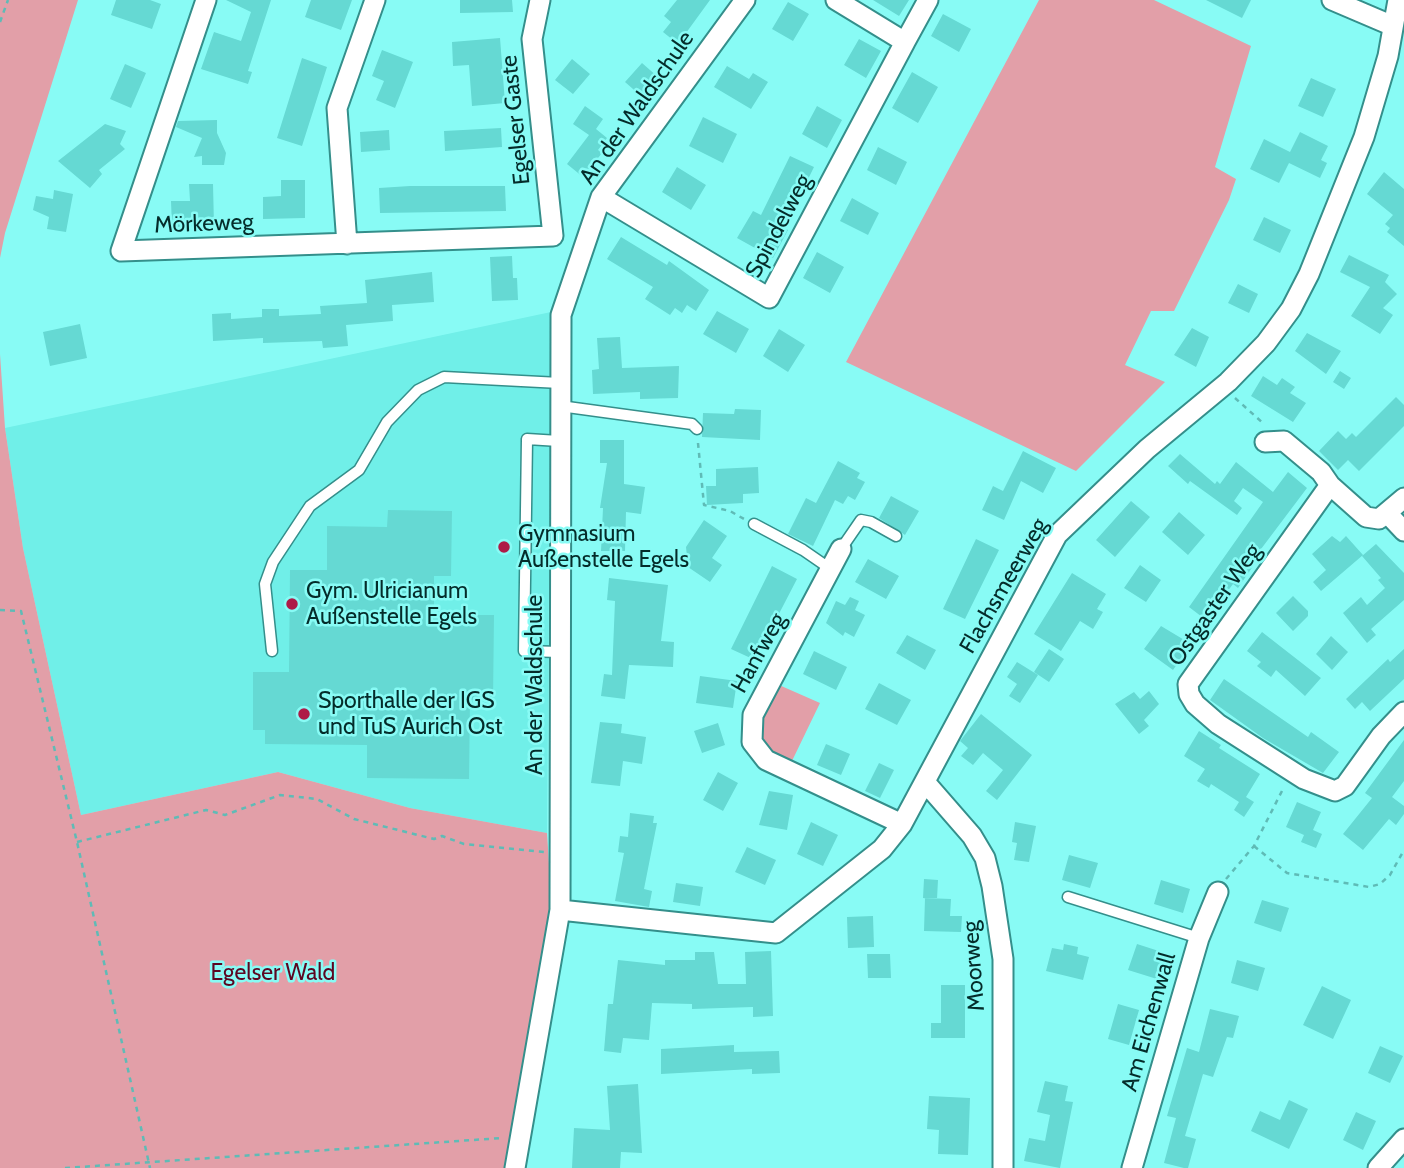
<!DOCTYPE html>
<html>
<head>
<meta charset="utf-8">
<style>
	body { margin:0 }
	canvas { display:block; background:#88fbf5 }
</style>
</head>
<body>
<canvas width="1404" height="1168"></canvas>
<script>
const c = document.querySelector('canvas').getContext('2d');
c.lineJoin = 'round';
function paint(path, color) { c.fillStyle = color; c.fill(path, 'evenodd'); }
const poly = rows => new Path2D(rows.map(r => 'M' + r).join(''));
function stroke(path, color, width, dash) { c.strokeStyle = color; c.lineWidth = width; c.lineCap = dash ? 'butt' : 'round'; c.setLineDash(dash || []); c.stroke(path); }
function label(font, color, halo, rows, align = 'center') {
  c.font = font + ' Cabin,sans-serif'; c.lineWidth = 5; c.setLineDash([]); c.textBaseline = 'middle'; c.strokeStyle = halo; c.fillStyle = color; for (const [text, x, y, turn = 0] of rows) {
    c.save(); c.translate(x, y); c.rotate((+turn || 0) * Math.PI / 180); c.textAlign = isNaN(turn) ? turn : align; if (halo) c.strokeText(text, 0, 0); c.fillText(text, 0, 0); c.restore();
  }
}
paint(poly([
	[551,312,547,833,410,808,278,772,81,815,23,548,5,428]
]), '#70efe8');
paint(poly([
	[0,0,78,0,5,233,0,258],
	[1039,0,1154,0,1251,46,1215,167,1236,179,1229,200,1174,311,1151,311,1125,365,1165,382,1076,471,846,362],
	[0,354,5,428,23,548,81,815,278,772,410,808,547,833,552,909,505,1168,0,1168],
	[779,685,820,703,791,763,773,754,763,742,759,725]
]), '#e29fa8');
paint(poly([
	[116,0,150,0,161,4,152,29,111,15],
	[226,0,271,0,248,71,252,72,248,84,201,69,214,32,241,41,251,12],
	[311,0,352,0,341,30,305,17],
	[460,0,512,0,513,12,460,13],
	[677,0,710,0,678,44,663,32,671,22,664,16],
	[873,0,909,0,899,16],
	[1206,0,1251,0,1242,18],
	[788,2,809,14,793,41,772,29],
	[943,14,971,29,959,52,931,36],
	[500,38,505,103,472,106,469,65,453,66,452,42],
	[859,39,881,51,866,78,844,65],
	[382,50,413,62,395,108,376,100,384,81,372,76],
	[302,58,327,67,302,146,277,138],
	[572,59,590,74,573,94,555,80],
	[642,63,658,77,641,96,625,82],
	[125,64,146,73,131,108,110,99],
	[727,66,749,79,753,73,768,82,751,109,714,87],
	[912,72,938,87,918,123,892,108],
	[1311,78,1336,89,1323,117,1298,106],
	[585,106,603,119,596,129,607,138,598,150,602,153,583,177,567,164,589,135,573,124],
	[817,106,842,120,827,148,802,134],
	[703,117,737,134,723,163,689,146],
	[217,120,217,133,226,153,224,165,202,165,202,156,194,157,202,138,176,127,178,121],
	[105,124,126,131,120,144,125,149,99,170,102,174,90,188,58,161],
	[501,128,502,147,445,151,444,131],
	[389,130,390,150,361,152,360,132],
	[1300,132,1328,146,1321,160,1327,163,1320,178,1289,163,1279,183,1250,169,1264,139,1290,152],
	[878,147,907,162,896,185,867,170],
	[790,156,814,167,784,228,788,230,773,258,737,238,753,211,761,215],
	[677,167,706,185,691,210,662,192],
	[1384,172,1404,189,1404,246,1387,232,1390,228,1385,224,1393,215,1367,194],
	[281,180,305,180,305,218,263,219,263,197,281,196],
	[189,184,213,184,214,226,172,227,171,201,190,201],
	[410,186,505,186,506,211,380,213,379,188],
	[54,190,73,194,66,232,47,229,49,217,33,210,36,196,53,199],
	[852,198,879,213,868,235,840,221],
	[1264,217,1291,230,1280,253,1253,240],
	[621,237,667,265,669,261,709,290,696,311,687,305,682,313,675,308,670,315,645,299,653,287,607,259],
	[817,252,844,267,830,293,803,278],
	[1349,255,1389,275,1385,282,1397,294,1383,308,1393,315,1380,334,1351,316,1370,287,1340,272],
	[512,256,513,278,517,278,518,300,492,301,490,257],
	[432,272,434,302,392,305,393,321,346,325,348,346,323,348,322,341,263,343,263,338,213,341,212,314,231,313,231,319,262,317,262,309,279,309,279,316,321,314,320,306,367,303,365,280],
	[1238,284,1258,294,1249,313,1228,303],
	[717,311,749,329,736,353,703,334],
	[80,324,87,358,50,366,43,332],
	[1192,328,1209,337,1196,367,1174,355],
	[779,329,805,345,788,372,763,356],
	[1307,333,1341,351,1326,374,1295,351],
	[620,337,622,368,679,366,678,398,640,399,640,392,593,394,592,370,599,369,597,338],
	[1340,371,1351,378,1344,389,1333,382],
	[1263,376,1277,385,1282,378,1295,387,1290,393,1306,403,1293,422,1251,396],
	[1396,397,1404,405,1404,426,1359,471,1348,460,1338,470,1319,451,1338,431,1346,439,1352,433,1356,437],
	[735,409,761,410,760,440,702,437,703,413,734,414],
	[600,440,624,440,624,484,645,487,641,514,626,512,625,551,601,551,603,508,600,508,607,463,600,463],
	[1023,451,1056,468,1043,493,1021,481,1004,520,982,510,993,486,1003,491],
	[1180,454,1215,484,1217,481,1220,484,1236,462,1273,492,1288,472,1307,488,1255,557,1258,559,1238,588,1233,584,1206,620,1189,607,1263,502,1243,488,1234,501,1242,508,1237,515,1190,481,1188,484,1168,466],
	[838,461,860,473,857,478,865,482,855,500,848,496,843,504,835,500,813,546,788,534,806,498,816,503],
	[758,467,759,493,743,494,743,503,707,505,706,486,716,486,716,469],
	[891,496,919,511,905,535,879,518],
	[1131,501,1150,517,1115,557,1096,540],
	[388,510,452,511,451,576,434,576,434,615,494,615,493,700,470,700,469,779,367,778,367,745,265,744,265,730,253,730,253,672,289,672,290,570,327,570,327,526,387,527],
	[1179,512,1205,535,1188,555,1162,532],
	[704,520,727,536,712,558,722,565,710,582,688,567,686,547],
	[1332,536,1340,542,1346,536,1363,555,1321,591,1313,582,1326,570,1312,554],
	[976,539,999,550,965,619,943,609],
	[1376,544,1404,573,1404,600,1371,629,1376,635,1367,643,1343,613,1361,597,1367,605,1385,588,1378,580,1381,578,1362,556],
	[868,559,899,576,886,599,855,582],
	[1140,565,1161,580,1146,602,1124,588],
	[772,566,797,579,755,660,731,649],
	[1072,573,1106,594,1097,609,1103,612,1093,629,1080,621,1061,651,1034,634],
	[609,578,668,585,661,641,674,642,673,667,629,665,625,699,601,696,604,674,612,675,615,601,607,600],
	[1293,596,1308,611,1308,616,1293,631,1276,613],
	[850,597,859,601,855,610,865,615,854,637,845,632,843,636,826,623,836,601,845,605],
	[1161,626,1191,644,1173,670,1144,649],
	[1262,632,1321,678,1305,696,1276,670,1271,677,1257,666,1261,662,1247,651],
	[907,635,936,650,925,670,896,653],
	[1331,636,1348,652,1332,670,1316,654],
	[1049,649,1064,659,1049,682,1034,672],
	[1404,649,1404,679,1370,711,1362,702,1355,709,1346,699,1388,659,1390,662],
	[814,651,847,667,836,690,803,674],
	[1017,662,1038,675,1020,703,1009,696,1017,684,1007,677],
	[700,676,737,681,733,708,696,703],
	[1224,679,1308,737,1311,732,1339,752,1323,773,1263,738,1210,700],
	[879,683,911,700,897,725,865,709],
	[1149,691,1159,704,1144,720,1149,726,1139,734,1115,704,1134,692,1140,699],
	[981,714,1032,755,997,800,986,791,1003,770,983,753,973,765,961,756,968,748,960,741],
	[600,722,622,724,621,733,646,737,642,764,623,761,620,786,591,783],
	[718,723,725,745,702,753,694,731],
	[1199,731,1221,745,1219,748,1260,774,1246,797,1254,802,1244,817,1234,810,1239,802,1211,784,1209,788,1197,781,1205,769,1184,756],
	[1404,740,1404,781,1392,797,1404,806,1404,814,1396,825,1389,819,1363,850,1343,834,1372,798,1365,793],
	[826,744,850,754,841,775,817,765],
	[879,763,894,770,880,798,865,791],
	[718,772,738,783,723,811,703,800],
	[769,791,793,795,787,830,759,825],
	[1297,802,1321,812,1313,830,1322,834,1316,848,1301,842,1304,835,1286,827],
	[630,813,654,816,653,823,657,823,644,889,652,891,649,907,615,901,624,853,618,852,620,836,628,837],
	[811,822,838,835,823,866,797,854],
	[1015,822,1036,826,1029,862,1014,860,1017,843,1012,842],
	[747,847,776,860,765,885,735,872],
	[1069,855,1098,863,1090,888,1062,880],
	[924,879,938,880,937,899,923,898],
	[1161,880,1190,889,1183,913,1154,904],
	[676,883,703,887,700,906,673,902],
	[925,898,951,899,950,916,962,916,961,932,924,931],
	[1262,900,1289,908,1281,932,1254,923],
	[873,916,874,947,848,948,847,917],
	[1064,944,1078,947,1077,954,1089,957,1083,980,1046,971,1052,948,1063,950],
	[1137,944,1165,953,1157,979,1128,970],
	[771,951,773,1016,753,1017,753,1007,692,1009,692,1004,652,1003,649,1040,623,1038,621,1053,604,1051,608,1004,613,1004,618,960,665,965,665,960,695,960,695,952,714,952,718,984,746,984,745,952],
	[867,954,890,954,891,978,868,978],
	[1237,960,1265,968,1258,991,1231,983],
	[941,985,965,985,965,1038,931,1038,931,1023,941,1023],
	[1322,986,1351,1000,1333,1039,1303,1025],
	[1118,1004,1139,1010,1129,1045,1108,1039],
	[1210,1009,1239,1016,1233,1038,1227,1037,1213,1077,1203,1074,1185,1136,1196,1139,1188,1168,1184,1168,1164,1163,1176,1118,1167,1116,1187,1048,1199,1052],
	[734,1045,734,1052,779,1051,780,1073,752,1074,752,1069,661,1074,661,1049],
	[1380,1046,1403,1056,1390,1083,1368,1073],
	[1045,1081,1068,1086,1065,1101,1073,1102,1060,1168,1024,1161,1029,1138,1045,1141,1050,1115,1037,1112],
	[638,1084,642,1153,621,1152,620,1168,572,1168,574,1128,610,1130,607,1086],
	[929,1096,970,1098,968,1155,938,1154,939,1130,927,1129],
	[1289,1100,1308,1109,1289,1149,1251,1131,1260,1111,1280,1120],
	[1356,1112,1376,1121,1363,1150,1343,1140]
]), '#65d9d3');
const lane = poly([
	[560,406,692,424,697,429],
	[559,441,527,439,524,651,560,652],
	[754,524,803,550,832,570],
	[841,549,861,520,871,522,896,536],
	[272,651,265,584,273,562,310,506,359,470,387,422,418,390,444,377,560,383],
	[1068,897,1199,938]
]);
const street = poly([
	[206,0,121,251,553,236,532,39,540,0],
	[1332,0,1393,26],
	[905,42,928,0],
	[601,197,769,298,905,42,836,0],
	[347,244,337,108,375,0],
	[1265,442,1284,441,1321,472,1330,485],
	[1404,498,1379,519,1366,517,1330,485,1188,684,1189,694,1195,704,1218,724,1304,779,1335,791,1345,786,1381,736,1404,712],
	[1388,514,1404,531],
	[841,549,753,715,752,742,766,760,902,824],
	[925,782,972,836,985,858,992,886,1003,959,1003,1168],
	[560,910,776,933,882,849,902,824,1057,535,1147,449,1228,382,1266,343,1291,309,1309,274,1364,137,1388,56,1398,0],
	[515,1168,560,910,561,315,601,197,745,0],
	[1132,1168,1199,938,1218,892],
	[1378,1168,1404,1139]
]);
stroke(lane, '#348f8b', 13);
stroke(street, '#348f8b', 23);
stroke(poly([
	[0,22,8,0],
	[1235,398,1264,424],
	[698,443,704,505,730,511,744,519],
	[0,610,21,611,77,842,150,1168],
	[77,842,206,810,225,815,280,795,317,799,354,819,434,839,442,836,464,844,544,852],
	[1254,846,1287,873,1369,887,1380,884,1390,875,1404,850],
	[1226,879,1254,846,1284,787],
	[65,1168,502,1138]
]), '#5fbbb6', 2.5, [5, 5]);
stroke(lane, '#fff', 10);
stroke(street, '#fff', 19);
for (const [x, y, r, color] of [
	[504,547,7,"#ae1a47"],
	[292,604,7,"#ae1a47"],
	[304,714,7,"#ae1a47"]
]) { const dot = new Path2D(); dot.arc(x, y, r, 0, 2 * Math.PI); c.fillStyle = color; c.fill(dot); stroke(dot, '#88fbf5', 2.5); }
label('23px', '#042c2a', '#88fbf5', [
	["An der Waldschule",637,108,-55],
	["Egelser Gaste",516,120,-96],
	["Mörkeweg",204,224,-2],
	["Spindelweg",779,226,-62],
	["Flachsmeerweg",1004,586,-60],
	["Ostgaster Weg",1215,605,-55],
	["Hanfweg",759,653,-61],
	["An der Waldschule",535,685,-90],
	["Moorweg",974,966,-94],
	["Am Eichenwall",1149,1022,-74]
]);
label('23px', '#042c2a', '#88fbf5', [
	["Gymnasium",518,534],
	["Außenstelle Egels",518,560],
	["Gym. Ulricianum",306,591],
	["Außenstelle Egels",306,617],
	["Sporthalle der IGS",318,701],
	["und TuS Aurich Ost",318,727]
], 'left');
label('23px', '#5c0621', '#88fbf5', [
	["Egelser Wald",273,973]
]);
</script>
</body>
</html>
